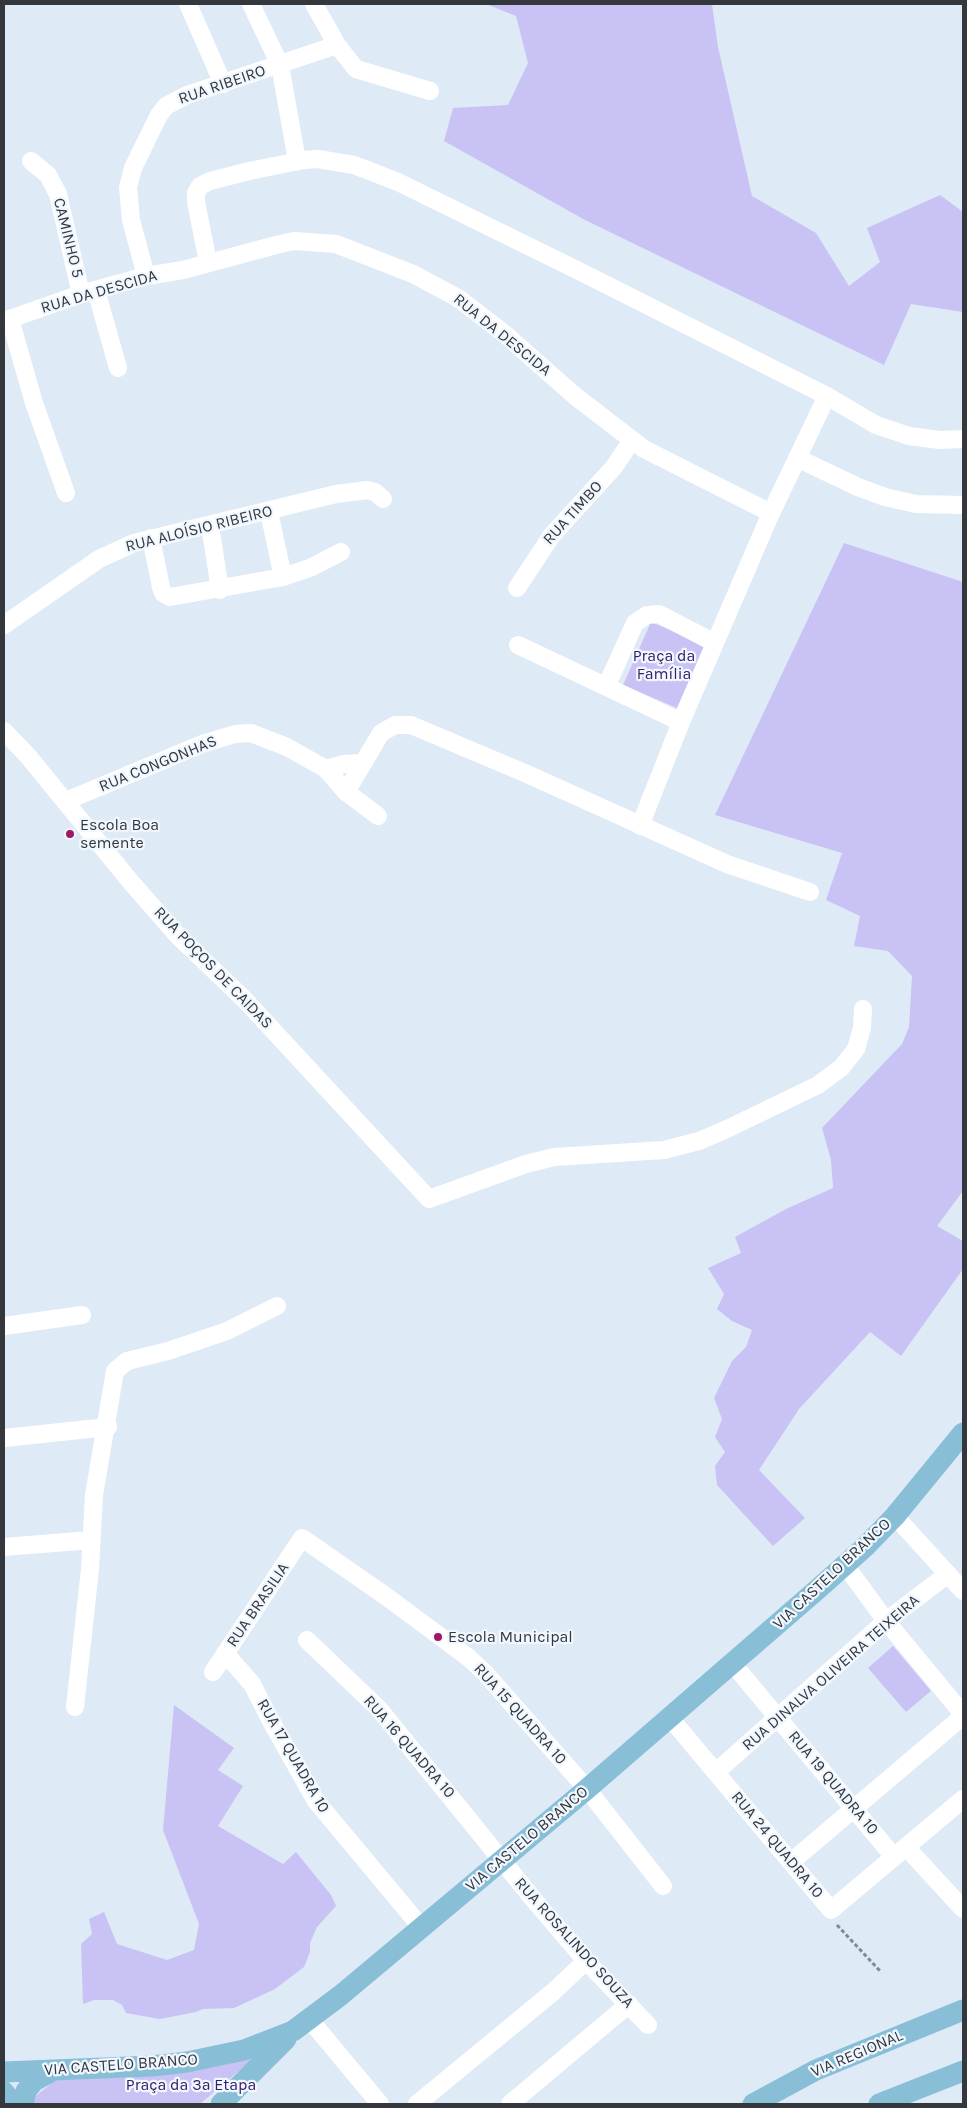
<!DOCTYPE html>
<html>
<head>
<meta charset="utf-8">
<style>
	body { margin:0 }
	#map { position:relative; width:967px; height:2108px; overflow:hidden; background:#dfeaf7; font-family:Karla,sans-serif }
	canvas { display:block }
	.frame { position:absolute; inset:0; border:5px solid #34383d; pointer-events:none }
</style>
</head>
<body>
<div id="map">
<canvas width="967" height="2108"></canvas>
<div class="frame"></div>
</div>
<script>
const c = document.querySelector('canvas').getContext('2d');
c.lineJoin = 'round';
function paint(path, color) { c.fillStyle = color; c.fill(path, 'evenodd'); }
const poly = rows => new Path2D(rows.map(r => 'M' + r).join(''));
function stroke(path, color, width, dash) { c.strokeStyle = color; c.lineWidth = width; c.lineCap = dash ? 'butt' : 'round'; c.setLineDash(dash || []); c.stroke(path); }
function label(font, color, halo, rows, align = 'center') {
  c.font = font + ' Karla,sans-serif'; c.lineWidth = 4.5; c.setLineDash([]); c.textBaseline = 'middle'; c.strokeStyle = halo; c.fillStyle = color; for (const [text, x, y, turn = 0] of rows) {
    c.save(); c.translate(x, y); c.rotate((+turn || 0) * Math.PI / 180); c.textAlign = isNaN(turn) ? turn : align; if (halo) c.strokeText(text, 0, 0); c.fillText(text, 0, 0); c.restore();
  }
}
paint(poly([
	[486,4,712,4,718,47,752,196,816,233,849,286,880,262,867,228,940,195,963,212,963,312,911,304,884,365,585,220,444,141,453,108,508,105,528,63,516,16],
	[844,543,963,582,963,1191,937,1226,963,1241,963,1269,901,1356,870,1332,799,1409,759,1470,805,1518,773,1546,717,1485,715,1466,725,1452,715,1437,722,1419,714,1398,732,1361,746,1347,752,1330,732,1321,717,1309,724,1294,708,1268,741,1253,735,1237,786,1209,833,1188,831,1160,822,1128,902,1044,909,1027,912,976,888,951,854,946,860,916,826,900,842,853,715,815],
	[651,622,705,645,677,708,623,685],
	[893,1646,931,1691,906,1712,868,1668],
	[174,1705,234,1748,218,1770,243,1786,218,1826,283,1864,296,1852,331,1895,336,1906,317,1927,310,1943,310,1952,304,1967,275,1989,234,2008,203,2009,196,2012,160,2019,126,2013,122,2005,113,2000,94,2000,83,2004,81,1944,92,1934,89,1919,104,1912,117,1944,167,1960,194,1950,199,1924,163,1830],
	[267,2047,200,2104,31,2104,32,2099,58,2078]
]), '#c9c2f5');
stroke(poly([
	[837,1925,881,1972]
]), '#838a92', 3, [4, 2.5]);
stroke(poly([
	[188,4,223,84],
	[251,4,280,65,297,161],
	[314,4,337,45,356,69,430,91],
	[31,161,48,175,58,194,81,294],
	[208,262,196,202,196,193,200,186,210,181,249,171,304,160,318,159,354,165,398,182,583,273,827,396,876,425,909,436,940,440,963,439],
	[146,276,131,220,128,187,133,168,159,115,166,106,187,95,337,45],
	[96,290,118,368],
	[10,319,34,403,66,493],
	[4,321,81,294,146,276,183,270,276,245,294,241,336,244,413,274,458,298,506,335,575,396,644,449,771,513],
	[797,458,858,487,885,497,916,504,963,505],
	[269,512,283,577],
	[210,525,220,590],
	[151,538,161,587,163,593,170,597,283,577,312,567,341,552],
	[517,588,552,535,614,467,632,440],
	[4,625,99,559,134,543,336,494,367,490,375,492,383,499],
	[518,645,681,722],
	[606,687,635,623,647,615,659,614,715,643],
	[4,731,28,756,130,881,179,937,244,999,429,1199,526,1164,554,1157,664,1150,699,1141,727,1129,818,1085,841,1068,856,1049,862,1028,863,1009],
	[326,769,344,764,363,763],
	[346,792,381,733,395,725,411,725,527,774,727,864,810,892],
	[66,801,202,744,235,734,251,733,287,747,326,769,346,792,378,816],
	[640,826,681,722,771,513,827,396],
	[4,1326,82,1315],
	[4,1438,108,1427],
	[895,1516,963,1591],
	[4,1547,91,1540],
	[845,1565,886,1621,963,1714],
	[307,1640,379,1709,534,1900,586,1961,648,2025],
	[225,1653,252,1684,271,1721,316,1801,421,1927],
	[733,1664,894,1857],
	[213,1672,302,1538,387,1597,469,1658,485,1673,587,1789,663,1886],
	[75,1707,90,1569,94,1495,115,1371,127,1361,168,1351,227,1331,277,1306],
	[671,1719,831,1910,963,1799],
	[716,1772,886,1621,948,1574],
	[906,1847,963,1909],
	[791,1862,963,1716],
	[310,2020,380,2104],
	[417,2104,553,1992,586,1961],
	[510,2104,629,2004]
]), '#fff', 18);
stroke(poly([
	[4,2072,152,2066,187,2062,244,2050,293,2031,341,1995,587,1789,819,1588,865,1547,895,1516,963,1433],
	[4,2092,13,2104],
	[23,2104,26,2091,34,2081,52,2071],
	[221,2104,286,2039],
	[753,2104,816,2070,963,2010],
	[879,2104,963,2071]
]), '#88bfd7', 21);
for (const [x, y, r, color] of [
	[70,834,5,"#9f1765"],
	[438,1637,5,"#9f1765"]
]) { const dot = new Path2D(); dot.arc(x, y, r, 0, 2 * Math.PI); c.fillStyle = color; c.fill(dot); stroke(dot, '#f0f7fe', 2); }
label('16px', '#34383d', '#f0f7fe', [
	["RUA RIBEIRO",222,85,-19],
	["CAMINHO 5",68,238,76],
	["RUA DA DESCIDA",99,292,-16],
	["RUA DA DESCIDA",502,335,39],
	["RUA TIMBO",573,513,-48],
	["RUA ALOÍSIO RIBEIRO",199,529,-14],
	["RUA CONGONHAS",158,764,-22],
	["RUA POÇOS DE CAIDAS",213,968,46],
	["VIA CASTELO BRANCO",832,1574,-43],
	["RUA BRASILIA",258,1605,-56],
	["RUA DINALVA OLIVEIRA TEIXEIRA",831,1673,-41],
	["RUA 15 QUADRA 10",520,1714,48],
	["RUA 16 QUADRA 10",409,1747,49],
	["RUA 17 QUADRA 10",293,1756,60],
	["RUA 19 QUADRA 10",833,1783,50],
	["VIA CASTELO BRANCO",527,1839,-40],
	["RUA 24 QUADRA 10",777,1845,50],
	["RUA ROSALINDO SOUZA",574,1943,48],
	["VIA REGIONAL",857,2054,-23],
	["VIA CASTELO BRANCO",121,2065,-4]
]);
label('16px', '#352266', '#f0f7fe', [
	["Praça da",664,656],
	["Família",664,674],
	["Praça da 3ª Etapa",191,2085]
]);
label('16px', '#34383d', '#f0f7fe', [
	["Escola Boa",80,825],
	["semente",80,843],
	["Escola Municipal",448,1637]
], 'left');
</script>
</body>
</html>
